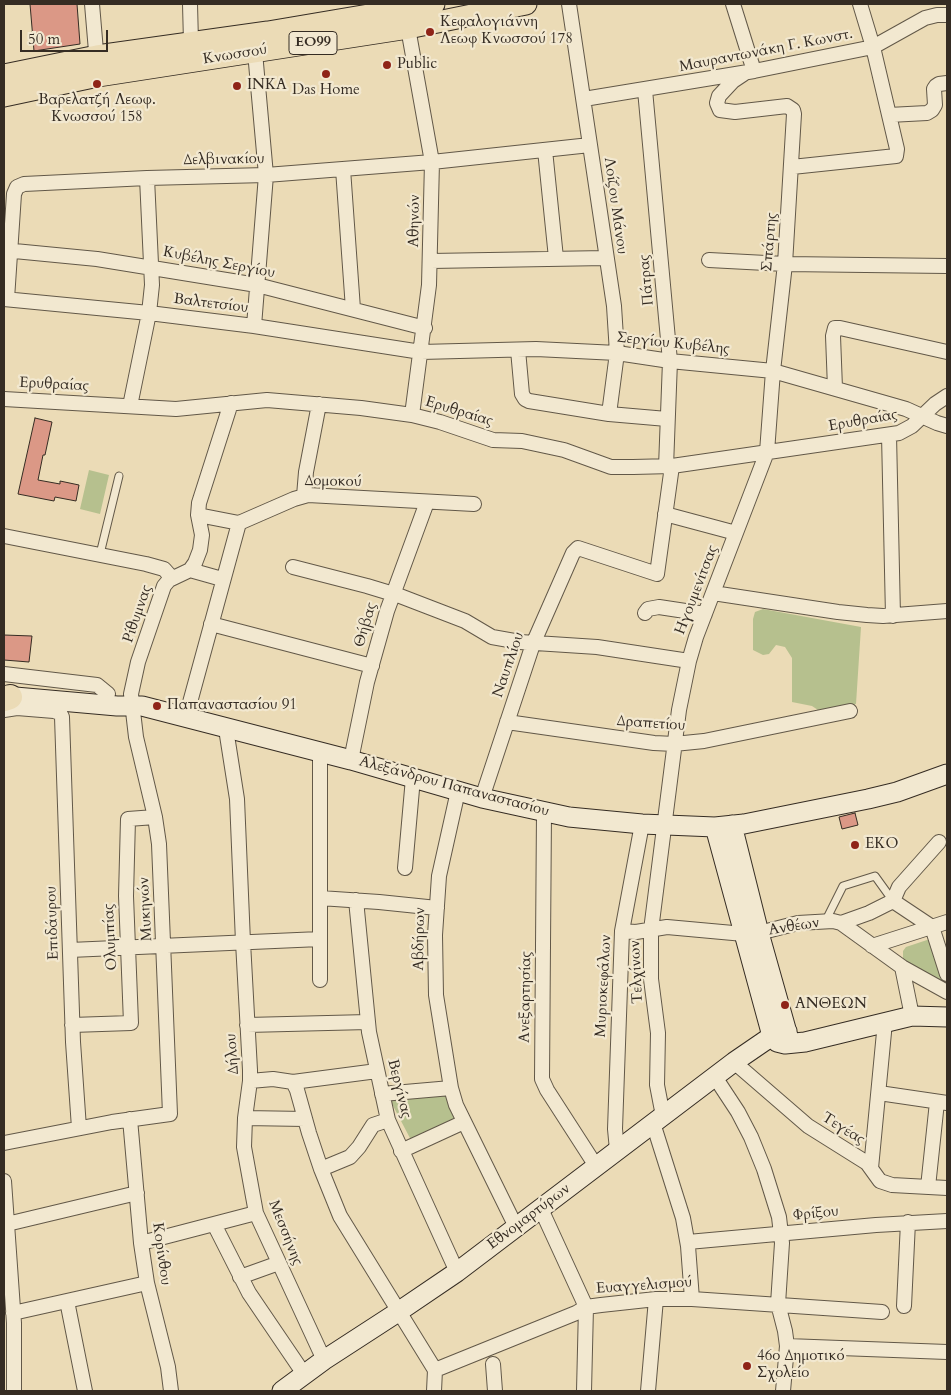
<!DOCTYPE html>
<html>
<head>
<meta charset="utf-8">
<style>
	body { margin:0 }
	#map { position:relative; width:951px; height:1395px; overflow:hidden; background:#ebdbb6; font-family:Cardo,serif }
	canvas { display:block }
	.frame { position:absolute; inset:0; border:5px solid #352c23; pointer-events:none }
	.scale { position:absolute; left:20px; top:30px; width:88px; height:22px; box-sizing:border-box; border:2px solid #352c23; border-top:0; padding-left:6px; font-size:15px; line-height:18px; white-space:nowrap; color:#352c23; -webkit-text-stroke:4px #f2e8d0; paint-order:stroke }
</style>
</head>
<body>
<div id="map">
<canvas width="951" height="1395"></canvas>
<div class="frame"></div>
<div class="scale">50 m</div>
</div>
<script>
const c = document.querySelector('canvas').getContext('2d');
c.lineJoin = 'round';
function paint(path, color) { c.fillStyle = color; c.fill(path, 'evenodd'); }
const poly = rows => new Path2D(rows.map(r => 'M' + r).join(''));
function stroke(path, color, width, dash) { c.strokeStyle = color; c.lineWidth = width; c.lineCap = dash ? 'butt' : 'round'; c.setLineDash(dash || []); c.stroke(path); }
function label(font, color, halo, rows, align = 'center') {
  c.font = font + ' Cardo,serif'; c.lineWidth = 4.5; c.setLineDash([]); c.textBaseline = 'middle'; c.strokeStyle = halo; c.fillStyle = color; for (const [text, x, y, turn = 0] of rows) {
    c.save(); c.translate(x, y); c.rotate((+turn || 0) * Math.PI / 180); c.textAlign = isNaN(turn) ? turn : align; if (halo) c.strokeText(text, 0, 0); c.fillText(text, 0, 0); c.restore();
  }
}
paint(poly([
	[89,470,109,475,100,514,80,509],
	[763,609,861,627,856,704,818,710,812,706,792,702,792,658,785,647,776,645,769,654,763,655,753,650,753,619,755,612],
	[930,939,945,981,944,983,903,960,903,951,906,947],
	[447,1095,460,1117,411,1140,390,1100]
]), '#b6c08e');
const building = poly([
	[30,4,77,4,80,44,34,51,30,4],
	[35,418,52,422,45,455,43,455,38,480,60,484,60,481,79,485,76,501,55,497,54,501,18,494,35,418],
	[4,635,32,636,29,662,4,660,4,635],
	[855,813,858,825,842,829,839,817,855,813]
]);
paint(building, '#db9886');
stroke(building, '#352c23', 1);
const lane = poly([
	[100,554,119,476],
	[825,922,843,886,875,876,893,901]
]);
const street = poly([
	[92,4,97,63],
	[190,4,191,42],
	[569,4,614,306,617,353,609,414],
	[733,4,754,71],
	[408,28,432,162,429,285,412,415],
	[645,90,670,361,666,467],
	[584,99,754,71,873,47,925,18,937,15,947,15],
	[889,115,927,113,932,110,935,105,934,89,936,86,939,84,947,83],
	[545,150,556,258],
	[792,167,896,156,897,149,873,47,860,4],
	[343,169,353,309],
	[4,250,97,259,257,285,425,328],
	[709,260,785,264,947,266],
	[431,261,606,258],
	[4,299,149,313,254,326,421,352,536,349,617,353,670,361,773,371,906,409,937,423,947,426],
	[7,299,14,194,17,187,24,184,147,178,266,175,432,162,590,145],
	[254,326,266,175,255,52],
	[518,350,522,394,525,399,529,401,609,414,667,419],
	[835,388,833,336,835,328,840,328,947,352],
	[4,399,176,409,267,400,361,408,412,415,440,422,493,440,522,441,564,450,611,467,633,467,672,466,899,433,912,426,935,404,947,396],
	[130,406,149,313,152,285,147,178],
	[889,435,893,616],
	[304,496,306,472,319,404],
	[665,514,736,533],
	[198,515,239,523,294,499,308,495,474,504],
	[4,536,146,564,164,569,172,578],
	[293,567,367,586,400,596,465,621,492,637,520,642,597,647,689,661],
	[190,570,222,579],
	[713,593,838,612,867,615,883,616,947,611],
	[645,613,648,609,659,607,705,614],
	[211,624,372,666],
	[4,674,97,685,108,694],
	[4,710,17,708,54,711,60,713,62,717,73,1042,79,1128],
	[186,717,239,523],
	[507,722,654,743,674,744,704,741,850,711],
	[226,729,237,799,243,942,250,1070,250,1081,245,1118,244,1147,256,1213,324,1360],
	[351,760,367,682,387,611,427,502],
	[458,791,439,876,435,935,436,995,451,1088,456,1105,516,1227],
	[482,798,533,644,573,553,578,548,657,574,672,466],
	[544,812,542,1079,547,1090,596,1166],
	[405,868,413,778],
	[320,898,379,902,437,908],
	[356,900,369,1032,388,1120,457,1272],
	[893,901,932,927,947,974],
	[841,923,869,913,893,901,899,887,939,842],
	[622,931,636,932,667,927,744,934,759,933,798,923,833,921,841,923,902,967,947,992],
	[872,946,947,922],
	[70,950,320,939],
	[902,967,912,1016],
	[320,980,320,752],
	[72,1025,131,1023,126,896,128,819,155,817],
	[247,1025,368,1022],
	[734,1062,808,1126,867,1163,880,1181,892,1185,947,1188],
	[715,1077,738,1112,751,1137,764,1169,779,1217,782,1243,778,1304,785,1331,787,1346,783,1391],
	[250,1081,273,1079,293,1082,377,1071],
	[293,1082,297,1090,309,1133,321,1169,340,1216,435,1370,434,1391],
	[879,1093,947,1103],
	[382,1094,451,1088],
	[663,1116,657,1085,658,1033,651,979,651,930,679,710,689,661,696,637,767,452,773,371,785,264,794,114,793,110,787,106,735,112,720,110,717,103,719,96,733,81,745,73],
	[245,1118,305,1119],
	[130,1119,141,1243,147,1283,168,1367,171,1391],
	[653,1123,683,1218,688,1246,692,1299],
	[4,1143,112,1122,170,1114,159,844,155,817,136,737,131,694,138,662,164,586,169,580,190,570,195,563,200,550,202,535,198,515,199,503,231,403],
	[617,1150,615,1129,622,931,642,824],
	[401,1151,464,1122],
	[871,1168,885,1022],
	[321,1169,350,1157,359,1147,373,1125,388,1120],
	[4,1181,14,1323,14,1391],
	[928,1187,937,1102],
	[541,1209,586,1307,584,1391],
	[7,1224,137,1193],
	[214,1224,249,1293,304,1374],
	[688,1242,876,1225,947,1221],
	[141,1243,256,1213],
	[240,1277,279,1263],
	[67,1301,85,1391],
	[904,1306,908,1222],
	[13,1313,147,1283],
	[787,1346,947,1352],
	[493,1364,495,1391],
	[435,1370,576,1313,586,1307,601,1305,656,1299,692,1299,882,1312],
	[648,1391,656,1299]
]);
const secondary = poly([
	[4,696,117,706,142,706,351,760,482,798,569,817,642,824,715,827,744,824,868,799,897,792,947,774],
	[732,825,759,933,790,1043],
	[715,827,772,1036,777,1042,785,1044,805,1042,912,1016,947,1017],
	[282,1391,324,1360,398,1312,457,1272,734,1062,772,1036,787,1031]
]);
const primary = poly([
	[4,75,97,56,268,32,434,4],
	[4,96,98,76,408,28,526,4]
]);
const highway = poly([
	[4,699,10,697]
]);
stroke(lane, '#625848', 9);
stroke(street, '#625848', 16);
stroke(secondary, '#352c23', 21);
stroke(primary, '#352c23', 23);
stroke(highway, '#352c23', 26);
stroke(lane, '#f2e8d0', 7);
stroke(street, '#f2e8d0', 14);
stroke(secondary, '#f2e8d0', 19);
stroke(primary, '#ebdbb6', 21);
stroke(highway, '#ebdbb6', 24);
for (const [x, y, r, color] of [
	[430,32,5,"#8f2418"],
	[387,65,5,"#8f2418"],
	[326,74,5,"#8f2418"],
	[97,84,5,"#8f2418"],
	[237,86,5,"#8f2418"],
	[157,706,5,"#8f2418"],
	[855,845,5,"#8f2418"],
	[785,1005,5,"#8f2418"],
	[747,1366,5,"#8f2418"]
]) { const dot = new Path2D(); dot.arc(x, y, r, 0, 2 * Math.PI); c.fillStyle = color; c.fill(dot); stroke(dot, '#f2e8d0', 2); }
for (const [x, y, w] of [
	[313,43,48]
]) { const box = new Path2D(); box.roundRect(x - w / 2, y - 11.5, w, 23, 4); c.fillStyle = '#f2e8d0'; c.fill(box); stroke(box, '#352c23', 1); }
label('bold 14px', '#352c23', null, [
	["ΕΟ99",313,43]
]);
label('15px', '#352c23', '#f2e8d0', [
	["Κεφαλογιάννη",440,23],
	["Λεωφ Κνωσσού 178",440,40],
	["Public",397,65],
	["ΙΝΚΑ",247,86],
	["Das Home",326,91,"center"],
	["Βαρελατζή Λεωφ.",97,101,"center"],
	["Κνωσσού 158",97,118,"center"],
	["Παπαναστασίου 91",167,706],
	["EKO",865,845],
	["ΑΝΘΕΩΝ",795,1005],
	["46ο Δημοτικό",757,1357],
	["Σχολείο",757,1374]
], 'left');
label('15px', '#352c23', '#f2e8d0', [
	["Μαυραντωνάκη Γ. Κωνστ.",766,51,-11],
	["Κνωσσού",235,55,-9],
	["Δελβινακίου",224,160,-1],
	["Λοίζου Μάνου",615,206,82],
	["Αθηνών",415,221,-89],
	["Σπάρτης",770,242,-85],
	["Κυβέλης Σεργίου",219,263,11],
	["Πάτρας",647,280,-95],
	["Βαλτετσίου",211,304,7],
	["Σεργίου Κυβέλης",673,344,6],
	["Ερυθραίας",54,385,3],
	["Ερυθραίας",459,412,17],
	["Ερυθραίας",863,421,-10],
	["Δομοκού",333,482,1],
	["Ηγουμενίτσας",697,590,-69],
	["Ρίθυμνας",138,614,-71],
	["Θήβας",366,625,-74],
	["Ναυπλίου",509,665,-71],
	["Δραπετίου",651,724,4],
	["Αλεξάνδρου Παπαναστασίου",454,787,15],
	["Μυκηνών",146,909,-93],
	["Επιδάυρου",53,923,-92],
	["Ανθέων",794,927,-9],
	["Ολυμπίας",111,937,-93],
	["Αβδήρων",420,939,-89],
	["Τελχίνων",637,972,-93],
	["Μυριοκεφάλων",604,986,-87],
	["Ανεξαρτησίας",526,997,-89],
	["Δήλου",233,1054,-94],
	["Βεργίνας",399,1089,76],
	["Τεγέας",843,1129,32],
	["Φρίξου",816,1214,-6],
	["Εθνομαρτύρων",529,1217,-37],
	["Μεσσήνης",285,1233,68],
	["Κορίνθου",161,1254,82],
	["Ευαγγελισμού",644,1286,-4]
]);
</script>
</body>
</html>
